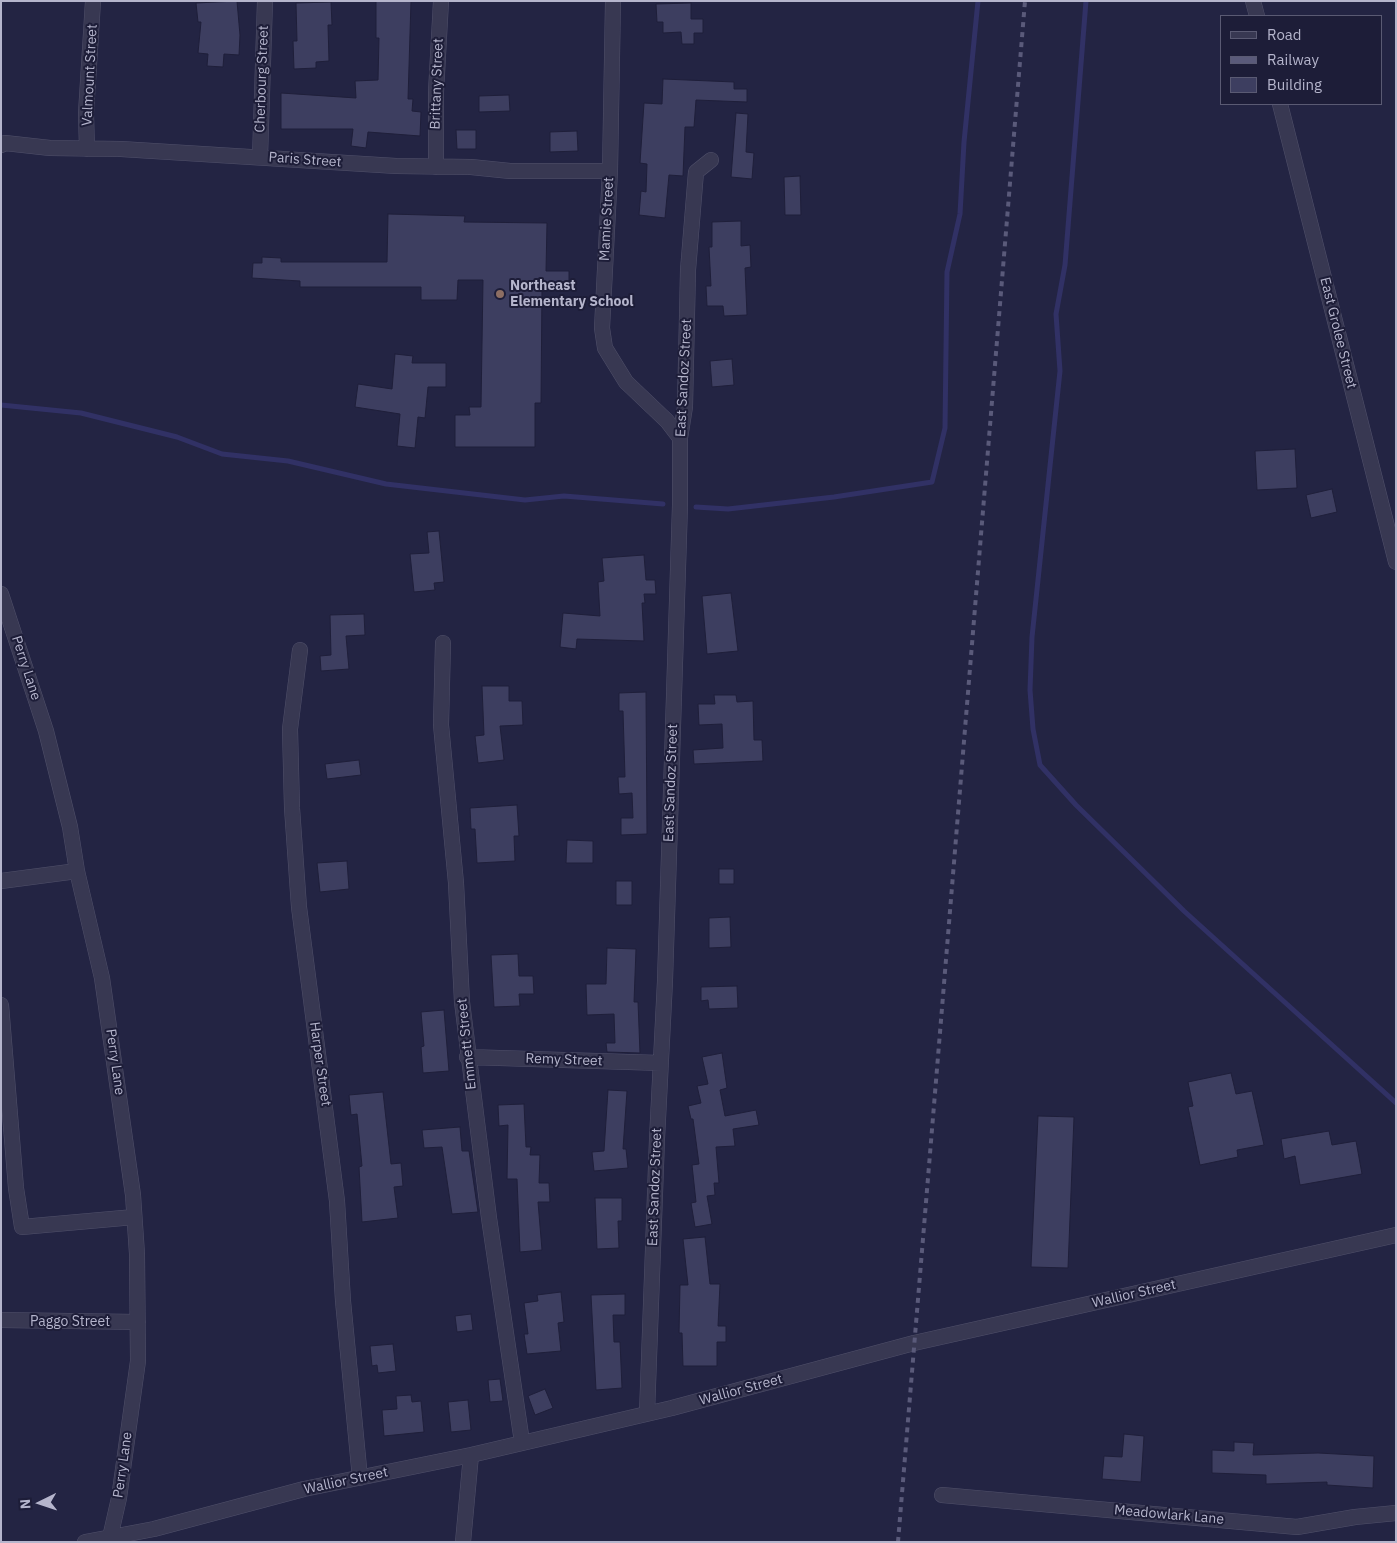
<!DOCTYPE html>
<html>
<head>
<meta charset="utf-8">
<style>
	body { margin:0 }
	#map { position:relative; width:1397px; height:1543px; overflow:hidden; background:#232443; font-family:"IBM Plex Sans",sans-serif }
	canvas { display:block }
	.frame { position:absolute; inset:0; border:2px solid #b5b5cc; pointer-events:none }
	.legend { position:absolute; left:1220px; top:15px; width:162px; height:90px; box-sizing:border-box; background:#1d1d38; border:1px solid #5a5a73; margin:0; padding:6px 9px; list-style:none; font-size:15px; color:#b5b5cc }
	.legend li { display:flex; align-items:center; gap:10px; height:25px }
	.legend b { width:25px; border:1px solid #5a5a73 }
	.north { position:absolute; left:15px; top:1478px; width:50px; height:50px; -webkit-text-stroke:4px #1d1d38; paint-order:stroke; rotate:266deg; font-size:14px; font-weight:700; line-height:20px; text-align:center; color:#b5b5cc }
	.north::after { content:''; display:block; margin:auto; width:18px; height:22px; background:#b5b5cc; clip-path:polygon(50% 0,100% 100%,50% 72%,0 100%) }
</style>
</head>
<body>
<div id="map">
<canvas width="1397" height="1543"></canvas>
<div class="frame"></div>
<ul class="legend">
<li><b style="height:6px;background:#383852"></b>Road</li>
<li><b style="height:6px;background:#5a5a7a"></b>Railway</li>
<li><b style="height:14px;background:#3d3e60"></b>Building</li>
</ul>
<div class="north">N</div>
</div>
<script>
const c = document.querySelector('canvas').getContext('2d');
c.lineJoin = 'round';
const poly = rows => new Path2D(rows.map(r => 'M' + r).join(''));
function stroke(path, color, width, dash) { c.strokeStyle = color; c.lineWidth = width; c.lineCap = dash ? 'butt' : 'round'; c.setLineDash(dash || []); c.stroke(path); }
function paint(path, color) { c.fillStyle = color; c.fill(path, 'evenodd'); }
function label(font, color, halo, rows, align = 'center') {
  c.font = font + ' "IBM Plex Sans",sans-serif'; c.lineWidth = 4; c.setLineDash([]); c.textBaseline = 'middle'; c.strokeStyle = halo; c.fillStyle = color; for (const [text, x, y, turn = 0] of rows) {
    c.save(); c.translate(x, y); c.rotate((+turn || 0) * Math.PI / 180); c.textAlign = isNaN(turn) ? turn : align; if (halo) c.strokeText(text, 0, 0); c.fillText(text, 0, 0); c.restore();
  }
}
stroke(poly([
	[1086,1,1065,265,1056,314,1060,371,1032,637,1030,690,1033,729,1040,765,1076,805,1184,911,1396,1103],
	[1,405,81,413,177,437,222,454,288,461,386,484,525,500,564,496,663,504],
	[696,507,728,509,834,497,932,482,945,428,947,272,960,214,964,142,978,1]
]), '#313165', 5);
const building = poly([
	[237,1,240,35,239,55,224,54,223,67,207,66,208,54,198,53,201,22,198,22,196,3,237,1],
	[376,1,411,1,408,99,413,99,412,111,421,112,420,136,368,132,366,148,351,146,353,129,281,129,281,93,356,98,355,81,378,80,379,38,376,38,376,1],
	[331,2,332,25,328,25,329,61,316,62,316,68,294,69,293,41,297,41,296,3,331,2],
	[691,3,691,19,703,19,703,33,694,33,694,44,682,44,681,32,663,33,663,22,657,22,656,4,691,3],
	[663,79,734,82,734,89,747,89,747,102,696,100,694,127,685,127,683,176,669,175,665,218,639,215,641,191,646,192,647,164,640,163,644,103,662,104,663,79],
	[509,95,510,111,479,112,479,96,509,95],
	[736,113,748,114,746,152,754,153,752,179,731,177,736,113],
	[456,130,476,130,476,149,457,149,456,130],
	[577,131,578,151,550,152,550,132,577,131],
	[800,176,801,215,785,215,784,177,800,176],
	[388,214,465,216,464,222,547,223,546,271,569,271,569,289,542,288,541,403,535,403,535,447,455,447,455,415,470,415,469,407,481,407,483,280,458,280,457,300,421,300,421,287,300,287,300,281,252,278,253,263,262,263,262,257,281,258,281,262,387,262,388,214],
	[741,221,741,246,750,245,751,267,745,268,747,315,724,316,723,306,707,306,706,286,711,286,709,247,712,247,712,222,741,221],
	[395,354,413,356,412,363,446,363,446,387,428,387,425,418,418,417,415,448,397,446,400,414,355,407,358,384,392,389,395,354],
	[732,359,734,385,712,387,710,361,732,359],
	[1295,449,1297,488,1257,490,1255,451,1295,449],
	[1332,489,1337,512,1311,518,1306,495,1332,489],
	[439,531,444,582,434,583,435,590,414,592,410,554,429,553,427,532,439,531],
	[644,555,646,580,655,580,656,594,644,594,645,603,642,603,644,641,577,639,576,649,560,647,563,613,600,616,598,582,604,581,602,558,644,555],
	[731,593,738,651,707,654,702,596,731,593],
	[364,614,365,635,346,636,349,669,321,671,320,656,331,655,330,615,364,614],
	[482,686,509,686,509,701,522,701,523,725,500,726,504,760,478,763,475,736,484,735,482,686],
	[646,692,647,834,621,835,621,818,633,818,632,793,619,794,618,777,625,777,623,711,619,711,619,693,646,692],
	[714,695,736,695,737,702,753,701,754,740,762,740,763,761,694,764,693,750,723,748,722,724,699,725,698,704,715,704,714,695],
	[359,760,361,775,327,779,325,764,359,760],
	[517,805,519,836,514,836,515,861,477,863,475,829,471,829,470,808,517,805],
	[567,840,593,841,593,863,566,863,567,840],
	[347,861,349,889,320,892,317,863,347,861],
	[719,869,734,869,734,884,719,884,719,869],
	[616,881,632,881,632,905,616,905,616,881],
	[730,917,731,947,709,948,709,918,730,917],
	[607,948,636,949,634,1002,638,1002,640,1053,607,1052,606,1043,615,1043,614,1014,587,1015,586,984,606,984,607,948],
	[518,954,519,976,533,976,534,994,519,994,520,1006,494,1007,491,955,518,954],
	[737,986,738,1008,709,1009,708,1000,701,1001,701,987,737,986],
	[444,1010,449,1071,423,1073,421,1047,424,1046,421,1012,444,1010],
	[722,1053,727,1088,720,1090,725,1116,756,1110,759,1125,733,1129,735,1146,716,1147,719,1183,714,1183,715,1195,707,1196,712,1224,695,1227,691,1203,696,1202,692,1165,699,1164,693,1119,691,1119,688,1106,701,1103,697,1086,708,1084,702,1057,722,1053],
	[1231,1073,1236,1094,1252,1091,1264,1145,1237,1150,1238,1157,1200,1165,1188,1107,1193,1106,1188,1082,1231,1073],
	[608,1090,627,1091,623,1149,626,1149,628,1168,594,1171,592,1152,604,1151,608,1090],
	[383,1092,391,1164,401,1163,403,1186,394,1187,398,1218,362,1222,359,1167,362,1166,357,1114,351,1115,349,1095,383,1092],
	[524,1104,526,1147,531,1147,530,1155,540,1155,539,1183,549,1183,550,1202,538,1202,542,1250,520,1252,517,1179,507,1179,508,1125,499,1126,498,1105,524,1104],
	[1038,1116,1074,1117,1068,1268,1031,1267,1038,1116],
	[460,1127,462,1151,469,1151,478,1212,452,1214,442,1147,424,1148,422,1130,460,1127],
	[1329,1131,1332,1145,1356,1141,1362,1174,1300,1185,1295,1156,1284,1159,1281,1139,1329,1131],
	[595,1198,622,1198,622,1221,618,1221,619,1248,597,1249,595,1198],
	[705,1237,710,1284,720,1284,718,1326,726,1326,726,1342,717,1342,717,1366,683,1366,682,1333,679,1333,680,1285,688,1285,683,1239,705,1237],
	[561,1292,564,1322,558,1323,561,1351,527,1354,524,1334,528,1334,524,1303,538,1301,537,1295,561,1292],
	[625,1294,625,1315,613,1315,614,1342,620,1342,622,1388,596,1390,591,1295,625,1294],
	[471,1314,473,1330,457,1332,455,1316,471,1314],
	[393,1344,396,1371,378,1373,377,1365,372,1366,370,1346,393,1344],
	[500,1379,503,1401,490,1402,488,1380,500,1379],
	[545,1389,553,1408,535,1415,528,1396,545,1389],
	[411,1395,412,1402,421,1401,424,1432,384,1436,382,1410,397,1409,396,1396,411,1395],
	[468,1400,471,1430,451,1432,448,1402,468,1400],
	[1124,1434,1144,1436,1141,1482,1102,1479,1104,1456,1122,1457,1124,1434],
	[1234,1442,1254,1443,1253,1455,1318,1453,1374,1456,1373,1488,1327,1485,1327,1482,1266,1484,1266,1475,1212,1473,1212,1450,1234,1451,1234,1442]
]);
paint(building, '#3d3e60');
stroke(building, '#1f1f3a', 1);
const minor = poly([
	[613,1,610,171,602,328,605,348,626,382,667,421,680,438],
	[1253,1,1257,16],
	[1280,104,1396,562],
	[1,145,5,143,50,148,121,149,396,166,471,167,510,171,610,171],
	[87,149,86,113,93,1],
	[260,157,265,1],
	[436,167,436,92,441,1],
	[1,594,46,731,70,827,77,871,102,978,133,1195,137,1254,138,1361,119,1498,109,1542],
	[443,643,441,725,456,883,462,1002,489,1218,522,1442],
	[300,650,290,729,292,808,299,907,337,1201,343,1301,360,1478],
	[1,881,77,871],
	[1,1005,16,1188,22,1227,134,1217],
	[467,1057,661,1063],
	[1,1320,138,1322],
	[647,1413,657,1139,665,981,680,505,680,438,685,407,688,270,696,172,711,160],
	[942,1495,1297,1527,1355,1517,1396,1513],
	[85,1542,154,1529,304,1489,471,1455,672,1408,914,1343,1396,1235],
	[463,1542,471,1455]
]);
stroke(minor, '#50506a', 16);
stroke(minor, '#383852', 15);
stroke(poly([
	[898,1542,1025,1]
]), '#5a5a7a', 4, [5, 5]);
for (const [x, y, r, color] of [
	[500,294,5,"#8d6e63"]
]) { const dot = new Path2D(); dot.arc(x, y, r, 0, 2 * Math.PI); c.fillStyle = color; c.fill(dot); stroke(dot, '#1d1d38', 2); }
label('14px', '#b5b5cc', '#1d1d38', [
	["Valmount Street",90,75,-87],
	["Cherbourg Street",262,79,-88],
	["Brittany Street",437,84,-88],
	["Paris Street",305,160,4],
	["Mamie Street",607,219,-87],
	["East Grolee Street",1338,333,76],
	["East Sandoz Street",684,378,-87],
	["Perry Lane",26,668,72],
	["East Sandoz Street",671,783,-88],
	["Emmett Street",467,1044,-96],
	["Remy Street",564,1060,2],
	["Perry Lane",115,1062,82],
	["Harper Street",320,1064,82],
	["East Sandoz Street",655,1187,-88],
	["Wallior Street",1134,1294,-13],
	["Paggo Street",70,1322],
	["Wallior Street",741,1390,-15],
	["Perry Lane",123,1465,-82],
	["Wallior Street",346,1481,-12],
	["Meadowlark Lane",1169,1515,5]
]);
label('bold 14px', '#b5b5cc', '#1d1d38', [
	["Northeast",510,286],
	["Elementary School",510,302]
], 'left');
</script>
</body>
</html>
